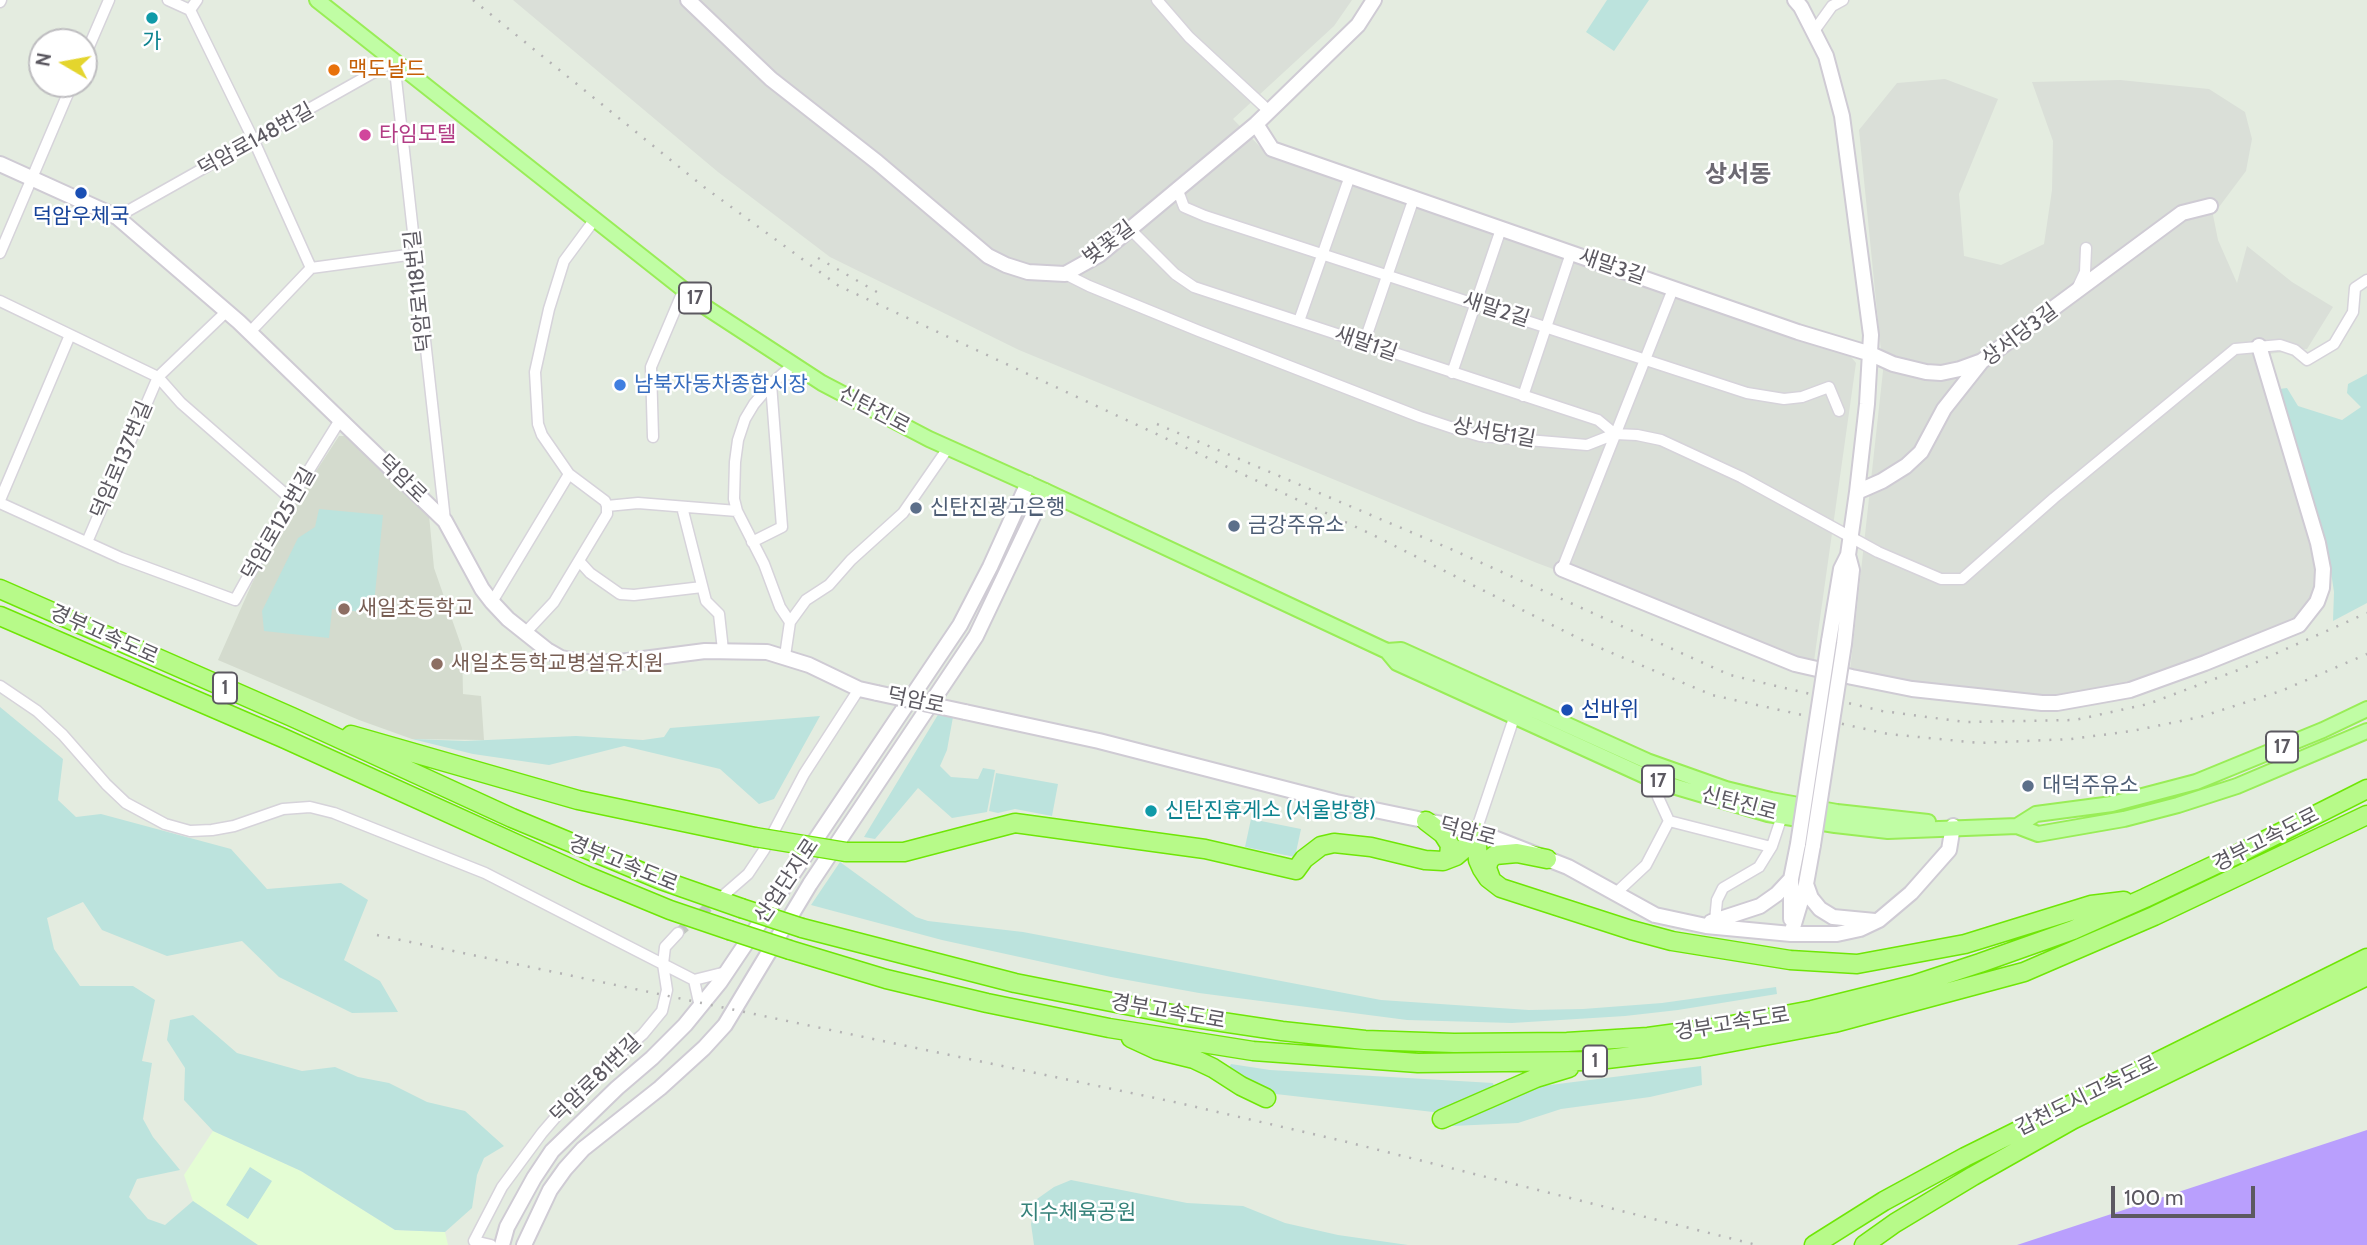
<!DOCTYPE html>
<html>
<head>
<meta charset="utf-8">
<style>
	body { margin:0 }
	#map { position:relative; width:2367px; height:1245px; overflow:hidden; background:#e4ece0; font-family:Cabin,sans-serif }
	canvas { display:block }
	.north { position:absolute; left:28px; top:28px; width:70px; height:70px; box-sizing:border-box; background:#fff; border:2px solid #bebdc0; border-radius:50%; rotate:280deg; font-size:19px; font-weight:700; line-height:28px; text-align:center; color:#5c5961 }
	.north::after { content:''; display:block; margin:auto; width:24px; height:32px; background:#e4d52d; clip-path:polygon(50% 0,100% 100%,50% 72%,0 100%) }
	.scale { position:absolute; left:2111px; top:1186px; width:144px; height:32px; box-sizing:border-box; border:4px solid #5c5961; border-top:0; padding-left:9px; font-size:21px; line-height:24px; white-space:nowrap; color:#5c5961; -webkit-text-stroke:5px #fff; paint-order:stroke }
</style>
</head>
<body>
<div id="map">
<canvas width="2367" height="1245"></canvas>
<div class="north">N</div>
<div class="scale">100 m</div>
</div>
<script>
const c = document.querySelector('canvas').getContext('2d');
c.lineJoin = 'round';
function paint(path, color) { c.fillStyle = color; c.fill(path, 'evenodd'); }
const poly = rows => new Path2D(rows.map(r => 'M' + r).join(''));
function stroke(path, color, width, dash) { c.strokeStyle = color; c.lineWidth = width; c.lineCap = dash ? 'butt' : 'round'; c.setLineDash(dash || []); c.stroke(path); }
function label(font, color, halo, rows, align = 'center') {
  c.font = font + ' Cabin,"Noto Sans KR",sans-serif'; c.lineWidth = 5; c.setLineDash([]); c.textBaseline = 'middle'; c.strokeStyle = halo; c.fillStyle = color; for (const [text, x, y, turn = 0] of rows) {
    c.save(); c.translate(x, y); c.rotate((+turn || 0) * Math.PI / 180); c.textAlign = isNaN(turn) ? turn : align; if (halo) c.strokeText(text, 0, 0); c.fillText(text, 0, 0); c.restore();
  }
}
paint(poly([
	[213,1131,301,1171,395,1230,445,1232,448,1245,258,1245,193,1201,184,1175]
]), '#e4fdd4');
paint(poly([
	[513,0,1352,0,1334,26,1233,119,1270,157,1844,348,1856,363,1814,661,1792,658,1537,563,1019,350,830,257,718,172],
	[1945,79,1998,99,1959,194,1964,256,2001,265,2044,244,2052,190,2053,141,2032,82,2120,80,2209,89,2245,112,2252,139,2246,171,2213,215,2218,240,2237,283,2247,246,2292,282,2333,307,2307,349,2268,354,2316,561,2316,593,2303,612,2284,625,2169,673,2127,685,2060,698,1968,692,1850,671,1883,371,1859,130,1897,83]
]), '#dadfd8');
paint(poly([
	[339,436,345,436,429,515,434,568,462,648,463,694,481,696,484,740,412,739,359,720,218,660,258,570,296,502]
]), '#d4dbce');
paint(poly([
	[1607,0,1649,0,1614,51,1586,32],
	[2367,374,2367,603,2333,621,2334,592,2328,552,2279,389,2287,388,2298,406,2342,420,2361,407,2347,393,2348,384],
	[319,509,383,515,373,613,332,609,329,638,264,631,262,611,298,538,315,527],
	[0,707,63,759,58,800,76,817,101,814,231,849,267,889,341,883,368,900,344,960,380,981,398,1012,352,1013,279,977,242,941,167,956,102,930,83,902,47,918,54,949,80,986,133,986,155,1000,142,1061,152,1063,143,1119,153,1137,180,1170,137,1179,129,1197,148,1219,165,1225,193,1201,258,1245,0,1245],
	[939,713,953,717,947,750,940,766,951,777,978,779,983,768,995,770,987,812,952,818,918,788,875,839,864,837],
	[820,716,774,799,759,804,720,769,624,746,549,765,473,754,412,739,465,741,576,736,643,740,664,737,670,728],
	[996,773,1058,784,1052,816,1015,809,998,813,989,811],
	[1251,819,1301,829,1295,857,1245,847],
	[840,862,916,917,928,921,1023,932,1381,1000,1529,1010,1583,1009,1662,1003,1776,987,1777,994,1678,1010,1625,1016,1512,1023,1407,1020,1199,993,1111,977,942,940,811,905],
	[193,1015,237,1053,302,1071,335,1067,358,1077,389,1083,427,1102,465,1111,504,1146,484,1158,477,1175,472,1208,445,1232,395,1230,301,1171,213,1131,184,1100,185,1068,167,1040,170,1020],
	[1231,1064,1270,1070,1493,1083,1495,1089,1442,1113,1267,1093,1228,1070],
	[1701,1066,1702,1085,1650,1097,1561,1109,1518,1123,1452,1126,1451,1119,1534,1087],
	[250,1167,272,1181,248,1219,226,1205],
	[1071,1180,1187,1203,1243,1206,1285,1223,1338,1235,1408,1245,1034,1245,1031,1224,1037,1199,1054,1187]
]), '#bce3dd');
paint(poly([
	[2367,1130,2367,1245,2017,1245]
]), '#b99ffd');
stroke(poly([
	[678,933,718,899]
]), '#c2c7c0', 10, [10, 5]);
const street = poly([
	[168,0,190,10,254,141,311,268],
	[1157,0,1189,37,1269,111],
	[0,2,1,0],
	[190,10,197,0],
	[1814,31,1832,6,1843,0],
	[84,58,109,0],
	[1177,188,1184,207,1205,216,1747,393,1784,399,1802,397,1829,387,1839,411],
	[117,217,394,61,445,520],
	[1130,229,1175,274,1194,287,1598,420,1615,434],
	[0,253,72,84],
	[1065,274,1089,286,1199,331,1420,417,1456,429,1480,436,1587,445,1615,434,1637,435,1661,440,1741,477,1878,552,1941,579,1962,579,2054,498,2235,349,2280,345,2295,350,2307,360,2334,344,2353,312,2355,288,2367,280],
	[2077,289,2085,272,2086,248],
	[0,301,158,377,181,403,291,499],
	[1299,321,1350,176],
	[250,332,311,268,415,254],
	[1364,343,1414,198],
	[1452,373,1501,229],
	[1523,396,1571,253],
	[653,437,651,367,684,289],
	[0,500,70,335],
	[0,503,121,558,235,600,291,499,340,420],
	[607,506,638,503,737,511],
	[682,507,706,601,719,614,723,650],
	[87,542,158,377,226,312],
	[752,542,782,527,771,384],
	[580,562,590,573,620,594,634,595,702,587],
	[1562,569,1673,289],
	[492,602,569,474],
	[790,622,780,607,764,564,737,511,734,499,735,462,738,440,745,419,754,404,771,384,794,364],
	[525,633,554,602,607,514,607,506,605,501,569,474,542,435,538,424,535,372,549,309,564,261,595,219],
	[785,656,790,622,806,600,829,585,851,560,903,513,948,448],
	[0,686,37,711,63,735,106,784,126,803,165,824,190,831,212,830,234,826,283,809,310,807,334,813,485,873,694,980,726,972],
	[1669,821,1771,847],
	[1476,831,1516,712],
	[1616,893,1646,865,1669,821,1658,797,1656,781],
	[725,894,748,874,764,850,804,774,859,689],
	[1715,921,1717,900,1723,888,1759,867,1772,846,1782,816],
	[694,980,700,1007],
	[491,1245,474,1241,502,1187,542,1133,579,1090,643,1034,662,1011,667,990,663,964,665,947,678,933]
]);
const secondary = poly([
	[688,0,771,79,877,162,988,256,1006,265,1028,272,1065,274,1099,255,1256,124,1358,25,1374,0],
	[1795,0,1801,7,1826,56,1842,116,1871,335,1867,404,1857,492,1848,555,1841,569,1829,641],
	[1256,124,1272,149,1798,332,1871,354,1893,364,1926,372,1941,373,1960,369,1982,361],
	[0,164,117,217,239,322,445,521,482,589,492,602,508,619,547,650,561,658,582,662,620,662,705,651,767,652,809,665,859,689,877,693],
	[1857,492,1882,481,1906,466,1921,452,1944,409,1982,361,2182,213,2210,206],
	[1562,569,1795,664,1852,677,1912,689,2042,703,2057,703,2130,690,2205,663,2299,625,2317,602,2322,588,2323,569,2318,543,2259,346],
	[1844,644,1852,570,1848,555],
	[965,712,1099,741,1336,802,1476,831,1568,867,1655,915,1706,926,1791,934,1837,934,1860,929,1879,920,1911,893,1949,850,1953,826],
	[1806,884,1811,898,1820,909,1833,917,1875,921],
	[1791,919,1791,879,1798,844],
	[1711,922,1760,906,1777,894,1791,879],
	[1791,934,1806,884,1813,845],
	[502,1245,507,1227,534,1178,552,1151,617,1088,652,1058,685,1025,720,982,960,625,990,567,1028,483],
	[524,1245,550,1190,565,1169,583,1149,660,1088,704,1048,725,1025,810,884,976,636,1045,491]
]);
const primary = poly([
	[317,0,707,308,822,383,929,439,1045,491,1387,651,1397,663,1656,781,1768,814,1835,825,1888,831,2017,826,2038,834,2124,819,2178,805,2237,786,2367,731],
	[1387,651,1401,650,1647,761,1726,789,1771,800,1837,812,1928,822],
	[2017,826,2036,814,2112,804,2196,782,2323,730,2367,709]
]);
const highway = poly([
	[0,589,292,717,512,818,661,880,741,908],
	[0,616,283,738,585,875,670,910,729,930],
	[351,735,578,800,755,837],
	[1426,821,1443,834,1450,845,1449,857,1443,861],
	[1476,831,1478,860,1482,869,1488,878,1501,888,1631,930,1672,941,1790,960,1857,964,1965,944,2091,905,2124,901],
	[846,852,904,852,1015,823,1205,849,1296,870,1304,859,1321,846,1334,843,1371,847,1425,860,1443,861,1456,856,1463,850,1476,831],
	[1491,879,1487,868,1489,860,1495,855,1517,853,1547,859],
	[802,928,1015,983,1182,1016,1282,1031,1365,1040,1454,1043,1567,1042,1648,1037,1721,1027,1812,1010,1913,985,1980,963,2073,930,2145,898,2240,853,2367,789],
	[790,950,886,979,987,1003,1109,1028,1253,1051,1418,1063,1590,1061,1700,1048,1834,1023,2024,972,2154,916,2367,815],
	[1131,1038,1157,1050,1194,1059,1213,1068,1241,1086,1266,1098],
	[1442,1119,1536,1078,1569,1068],
	[1814,1245,1884,1201,1965,1157,2367,958],
	[1864,1245,1895,1223,1973,1176,2072,1120,2367,976]
]);
stroke(street, '#d6d3da', 13);
stroke(secondary, '#cfcbd4', 18);
stroke(primary, '#99ed57', 18);
stroke(highway, '#6fe606', 21);
stroke(street, '#fff', 10);
stroke(secondary, '#fff', 14);
stroke(primary, '#c0fda4', 14);
stroke(highway, '#b7fa89', 18);
stroke(poly([
	[473,0,704,187,839,286,1371,534,1586,642,1712,695,1888,734,1980,743,2071,739,2132,731,2200,717,2281,691,2367,654],
	[818,258,882,295],
	[1157,424,1453,550,1730,675,1882,711,1965,722,2075,720,2148,704,2241,669,2367,613],
	[377,935,1179,1103,1343,1141,1757,1245]
]), '#b4b3b4', 2.5, [2, 9]);
const secondaryBridge = poly([
	[877,693,965,712],
	[1798,844,1829,641],
	[1813,845,1844,644]
]);
const highwayBridge = poly([
	[755,837,846,852],
	[741,908,802,928],
	[729,930,790,950]
]);
stroke(secondaryBridge, '#cfcbd4', 18, []);
stroke(highwayBridge, '#6fe606', 21, []);
stroke(secondaryBridge, '#fff', 14);
stroke(highwayBridge, '#b7fa89', 18);
for (const [x, y, r, color] of [
	[152,18,7,"#0f9aa8"],
	[334,70,7,"#e8710a"],
	[365,135,7,"#d1479c"],
	[81,193,7,"#1a4fb4"],
	[620,385,7,"#3f7fe0"],
	[916,508,7,"#5c6f8a"],
	[1234,526,7,"#5c6f8a"],
	[344,609,7,"#8d6e63"],
	[437,664,7,"#8d6e63"],
	[1567,710,7,"#1a4fb4"],
	[2028,786,7,"#5c6f8a"],
	[1151,811,7,"#0f9aa8"]
]) { const dot = new Path2D(); dot.arc(x, y, r, 0, 2 * Math.PI); c.fillStyle = color; c.fill(dot); stroke(dot, '#fff', 2.5); }
for (const [x, y, w] of [
	[695,298,32],
	[225,688,24],
	[2282,747,32],
	[1658,781,32],
	[1595,1061,24]
]) { const box = new Path2D(); box.roundRect(x - w / 2, y - 15.5, w, 31, 5); c.fillStyle = '#fff'; c.fill(box); stroke(box, '#5c5961', 2); }
label('bold 19px', '#5c5961', null, [
	["17",695,298],
	["1",225,688],
	["17",2282,747],
	["17",1658,781],
	["1",1595,1061]
]);
label('21px', '#0d838f', '#fff', [
	["가",152,42],
	["신탄진휴게소 (서울방향)",1165,811,"left"]
]);
label('21px', '#c56008', '#fff', [
	["맥도날드",348,70]
], 'left');
label('21px', '#b23c85', '#fff', [
	["타임모텔",379,135]
], 'left');
label('21px', '#5c5961', '#fff', [
	["덕암로148번길",256,140,-29],
	["벚꽃길",1109,243,-37],
	["새말3길",1612,267,19],
	["덕암로118번길",419,291,-96],
	["새말2길",1496,310,18],
	["상서당3길",2020,335,-37],
	["새말1길",1366,344,19],
	["신탄진로",874,410,28],
	["상서당1길",1494,433,10],
	["덕암로137번길",122,460,-67],
	["덕암로",402,479,44],
	["덕암로125번길",279,524,-60],
	["경부고속도로",104,635,24],
	["덕암로",916,701,12],
	["신탄진로",1739,804,15],
	["덕암로",1468,832,15],
	["경부고속도로",2266,840,-27],
	["경부고속도로",623,864,22],
	["산업단지로",787,881,-56],
	["경부고속도로",1168,1012,10],
	["경부고속도로",1732,1024,-9],
	["덕암로81번길",596,1079,-44],
	["갑천도시고속도로",2087,1096,-26]
]);
label('21px', '#164399', '#fff', [
	["덕암우체국",81,217],
	["선바위",1581,710,"left"]
]);
label('21px', '#366cbe', '#fff', [
	["남북자동차종합시장",634,385]
], 'left');
label('21px', '#4e5e75', '#fff', [
	["신탄진광고은행",930,508],
	["금강주유소",1248,526],
	["대덕주유소",2042,786]
], 'left');
label('21px', '#785e54', '#fff', [
	["새일초등학교",358,609],
	["새일초등학교병설유치원",451,664]
], 'left');
label('21px', '#36827a', '#fff', [
	["지수체육공원",1078,1213]
]);
label('bold 24px', '#6d6a73', '#fff', [
	["상서동",1738,175]
]);
</script>
</body>
</html>
